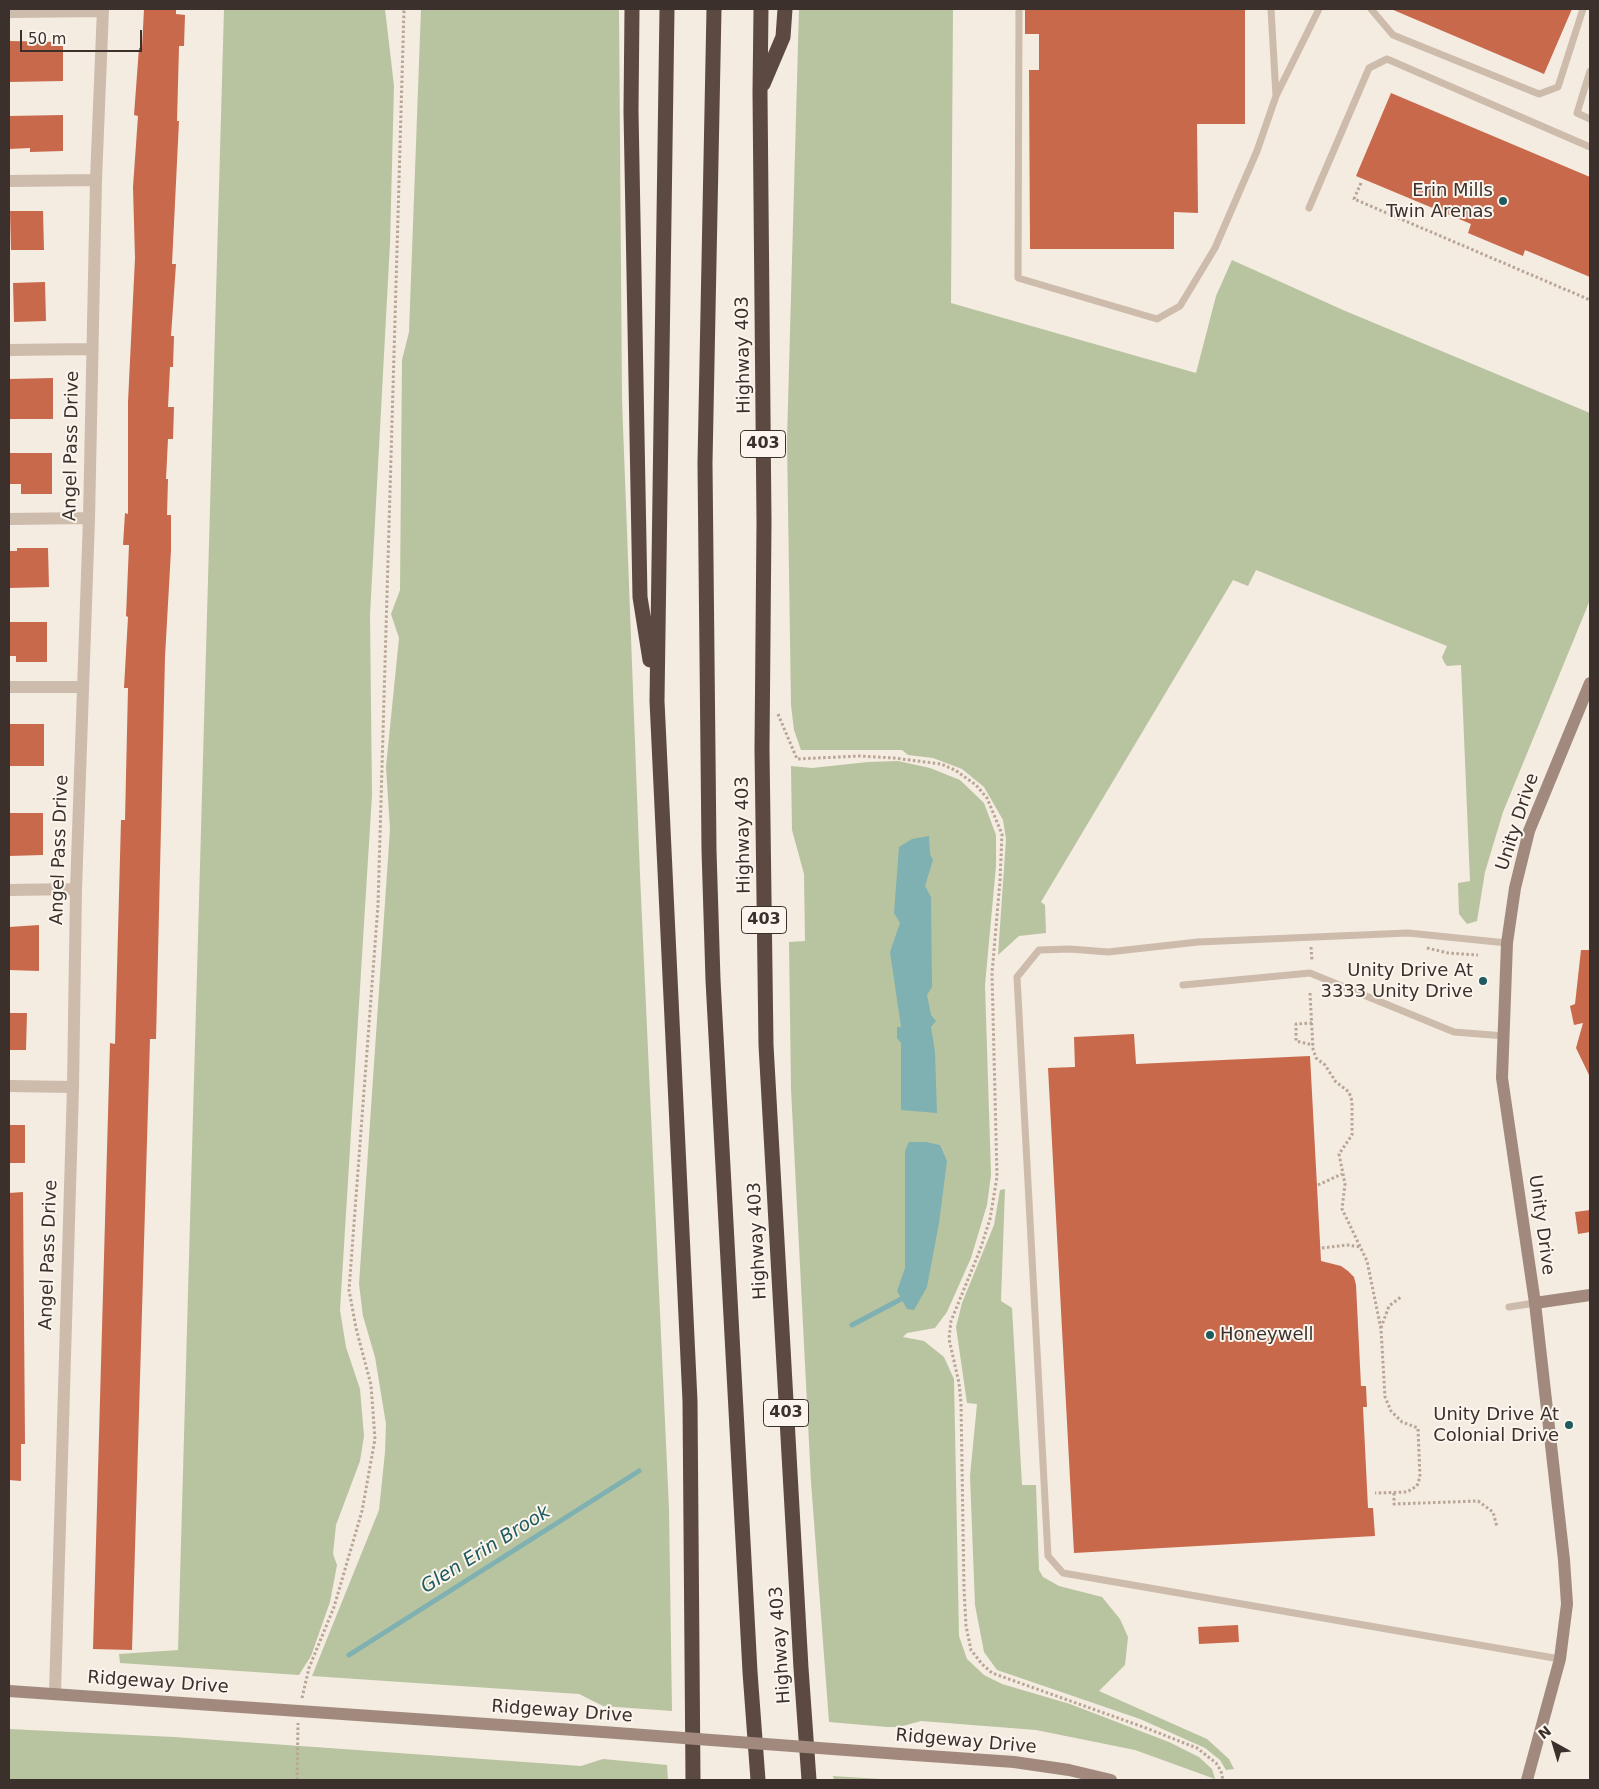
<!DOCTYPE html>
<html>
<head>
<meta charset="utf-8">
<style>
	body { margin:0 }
	#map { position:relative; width:1599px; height:1789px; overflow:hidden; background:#f4ebe1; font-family:"DejaVu Sans",sans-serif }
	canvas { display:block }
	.frame { position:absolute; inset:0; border:10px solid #3b302b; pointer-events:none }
	.north { position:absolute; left:1529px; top:1719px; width:50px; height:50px; -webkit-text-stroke:4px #fbf5ee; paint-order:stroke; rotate:321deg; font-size:14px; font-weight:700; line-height:20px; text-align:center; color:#3b302b }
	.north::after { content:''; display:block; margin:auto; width:18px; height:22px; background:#3b302b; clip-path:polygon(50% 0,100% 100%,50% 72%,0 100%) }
	.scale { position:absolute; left:20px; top:30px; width:122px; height:22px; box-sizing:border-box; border:2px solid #3b302b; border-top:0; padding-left:6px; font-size:15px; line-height:18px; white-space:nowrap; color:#3b302b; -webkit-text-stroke:4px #fbf5ee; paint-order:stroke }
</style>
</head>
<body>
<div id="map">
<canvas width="1599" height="1789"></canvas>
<div class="frame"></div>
<div class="north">N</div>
<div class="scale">50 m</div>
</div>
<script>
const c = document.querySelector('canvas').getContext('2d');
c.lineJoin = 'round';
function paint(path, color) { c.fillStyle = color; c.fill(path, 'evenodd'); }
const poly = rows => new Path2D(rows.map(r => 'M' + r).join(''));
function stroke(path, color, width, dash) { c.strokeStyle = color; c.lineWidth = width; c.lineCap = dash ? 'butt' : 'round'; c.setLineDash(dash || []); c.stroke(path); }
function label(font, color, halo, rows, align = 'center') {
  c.font = font + ' "DejaVu Sans",sans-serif'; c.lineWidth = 4; c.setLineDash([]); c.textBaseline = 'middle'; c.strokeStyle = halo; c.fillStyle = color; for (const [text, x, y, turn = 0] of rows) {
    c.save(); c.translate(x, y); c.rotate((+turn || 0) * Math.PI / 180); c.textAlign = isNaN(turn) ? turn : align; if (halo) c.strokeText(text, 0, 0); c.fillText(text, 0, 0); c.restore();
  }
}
paint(poly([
	[224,9,385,9,394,86,390,243,370,615,372,795,340,1310,346,1347,360,1389,364,1436,360,1461,336,1525,333,1554,337,1565,330,1602,311,1656,299,1675,120,1663,119,1654,178,1650],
	[421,9,619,9,622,400,640,875,669,1509,672,1711,603,1706,579,1694,312,1676,379,1510,385,1452,386,1424,375,1357,363,1316,359,1284,390,829,386,767,399,638,391,614,400,590,402,360,409,332],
	[799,9,953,9,951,303,1196,373,1216,296,1232,260,1343,310,1590,413,1590,600,1503,812,1485,872,1477,921,1467,924,1459,914,1458,883,1470,881,1461,665,1447,666,1444,662,1442,657,1447,646,1256,570,1248,586,1233,580,1041,902,1045,905,1046,933,1019,936,998,955,1006,839,1003,820,984,787,962,769,933,758,908,755,902,750,801,750,794,730,791,705,787,440],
	[898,761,930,768,960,780,984,803,996,835,996,866,985,985,991,1175,987,1205,971,1258,947,1312,935,1328,907,1333,903,1337,924,1341,944,1357,954,1379,959,1636,967,1659,984,1675,1002,1684,1070,1704,1169,1742,1199,1757,1212,1769,1215,1779,1135,1750,1036,1730,921,1721,899,1727,887,1727,829,1722,811,1482,791,1089,789,942,805,941,804,874,792,830,791,766,812,768,868,762],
	[1005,1189,1001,1301,1012,1308,1022,1485,1036,1485,1039,1570,1043,1577,1059,1586,1102,1597,1120,1619,1128,1637,1125,1665,1099,1691,1207,1739,1229,1759,1234,1769,1226,1770,1220,1760,1205,1748,1140,1719,997,1670,984,1652,975,1605,970,1476,977,1404,967,1403,956,1327,962,1303,994,1225,1000,1190],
	[9,1729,174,1737,581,1766,603,1759,667,1765,668,1780,9,1780],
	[833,1776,896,1780,834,1780]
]), '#b8c4a0');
paint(poly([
	[929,836,930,854,933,860,925,886,931,897,932,987,927,995,931,1015,936,1021,931,1027,935,1052,937,1113,901,1110,901,1043,897,1038,897,1027,901,1027,890,952,900,923,894,913,899,847,912,839],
	[909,1142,926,1142,940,1145,947,1161,939,1223,927,1287,914,1310,907,1309,897,1291,905,1268,905,1151]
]), '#7fb0b2');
stroke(poly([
	[852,1325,907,1296],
	[349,1655,639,1471]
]), '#7fb0b2', 5);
paint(poly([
	[144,9,176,9,176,14,185,15,184,46,179,46,177,121,179,121,172,264,176,264,171,336,174,336,173,367,170,367,168,407,174,407,173,439,168,439,166,479,168,479,167,515,171,515,171,550,165,657,156,1039,150,1039,132,1650,93,1649,110,1043,115,1044,121,820,125,820,128,688,124,688,128,617,126,616,129,545,123,545,125,513,128,514,128,402,135,258,133,187,138,116,134,115,139,48,142,48],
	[1025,9,1245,9,1245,124,1197,124,1198,213,1174,212,1174,249,1030,249,1029,70,1039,70,1039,34,1025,34],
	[1391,9,1572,9,1544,74],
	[9,41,63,42,63,81,9,82],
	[1391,93,1590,177,1590,277,1525,250,1523,256,1468,233,1471,224,1356,176],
	[63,115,63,151,30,152,30,148,9,149,9,116],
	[10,211,43,211,44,250,11,250],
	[45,282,46,321,14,322,13,283],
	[53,378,53,419,9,419,9,379],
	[9,453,52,453,52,494,21,494,21,484,9,484],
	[17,548,48,548,49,587,9,588,9,551,17,551],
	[9,622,47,622,47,662,16,662,16,656,9,656],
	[9,724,44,724,44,766,9,766],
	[9,813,43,813,43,855,9,856],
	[39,925,39,971,9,970,9,927],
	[1581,950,1590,950,1590,1077,1576,1048,1583,1023,1574,1025,1570,1006,1575,1004],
	[9,1013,27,1013,26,1050,9,1050],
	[1134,1034,1136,1064,1310,1056,1321,1261,1341,1266,1348,1271,1354,1277,1356,1285,1361,1386,1366,1386,1367,1407,1363,1407,1368,1508,1373,1508,1375,1536,1074,1553,1048,1068,1075,1067,1074,1037],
	[9,1125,25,1125,25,1163,9,1163],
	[23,1192,25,1444,21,1444,21,1481,9,1480,9,1193],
	[1590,1210,1590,1232,1578,1234,1575,1212],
	[1238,1625,1239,1642,1199,1644,1198,1627]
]), '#c8694b');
stroke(poly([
	[1361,183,1354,199,1590,300],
	[778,714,797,759,859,756,894,758,941,764,955,770,976,785,987,798,1002,834,1000,881,992,973,997,1177,990,1219,980,1250,951,1321,949,1339,959,1383,961,1403,964,1589,966,1626,971,1650,982,1664,992,1673,1146,1728,1197,1748,1216,1763,1221,1771,1223,1780],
	[1311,947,1312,961],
	[1427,948,1448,953,1478,955],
	[1310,993,1313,1049,1316,1058,1325,1065,1336,1082,1349,1092,1352,1101,1352,1135,1339,1154,1345,1184,1342,1209,1367,1261,1381,1329,1385,1397,1391,1411,1402,1422,1418,1428,1420,1477,1417,1486,1407,1492,1375,1493],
	[1312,1023,1296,1024,1296,1041,1313,1045],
	[1318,1185,1342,1174],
	[1322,1248,1347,1245,1361,1247],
	[1381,1328,1389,1306,1401,1297],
	[1394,1493,1394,1504,1478,1501,1493,1512,1497,1527],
	[302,1698,309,1668,334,1607,362,1511,375,1439,371,1385,356,1328,349,1290,378,905,404,9],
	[297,1780,298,1723]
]), '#b9a596', 3, [2.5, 2.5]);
stroke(poly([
	[1019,9,1018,278,1157,319,1180,306,1215,248,1257,151,1276,96,1319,9],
	[1271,9,1276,96],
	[1371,9,1393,35,1539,94,1558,87,1583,9],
	[1590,71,1577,113,1590,119],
	[1309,208,1369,68,1387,59,1590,147],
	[1507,943,1408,933,1198,942,1108,952,1070,949,1039,950,1017,977,1048,1556,1063,1573,1560,1659],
	[1183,985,1310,973,1454,1032,1505,1036],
	[1509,1307,1535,1303]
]), '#cdbbac', 7);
stroke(poly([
	[9,12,103,11],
	[9,181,96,180],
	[9,350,91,349],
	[9,519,89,518],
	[9,687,82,687],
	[9,890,76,889],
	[9,1086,73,1087],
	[55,1693,73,1087,76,889,89,518,96,180,103,9]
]), '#cdbbac', 12);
stroke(poly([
	[1535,1303,1590,1295],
	[9,1691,603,1732],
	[900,1754,1014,1762,1069,1770,1111,1780],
	[1527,1780,1560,1659,1567,1604,1564,1560,1535,1303,1502,1078,1507,943,1515,888,1529,831,1590,683]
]), '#a18a7d', 12);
stroke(poly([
	[632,9,631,111,640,597,650,660],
	[667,9,657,701,690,1401,693,1780],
	[714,9,705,463,709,850,713,980,750,1672,758,1780],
	[761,9,760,92,764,522,762,749,766,1045,801,1668,809,1780],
	[763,84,783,37,785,9]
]), '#5c4a42', 15);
stroke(poly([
	[603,1732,900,1754]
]), '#a18a7d', 12);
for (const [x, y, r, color] of [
	[1503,201,5,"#1f5a5e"],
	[1483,981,5,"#1f5a5e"],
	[1210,1335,5,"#1f5a5e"],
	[1569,1425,5,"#1f5a5e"]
]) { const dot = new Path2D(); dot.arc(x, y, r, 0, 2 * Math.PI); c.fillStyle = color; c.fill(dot); stroke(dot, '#fbf5ee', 2); }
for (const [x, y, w] of [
	[763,444,45],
	[764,920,45],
	[786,1413,45]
]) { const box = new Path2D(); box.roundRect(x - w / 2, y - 13.5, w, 27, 4); c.fillStyle = '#fbf5ee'; c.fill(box); stroke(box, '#3b302b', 1); }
label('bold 16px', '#3b302b', null, [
	["403",763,444],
	["403",764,920],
	["403",786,1413]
]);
label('18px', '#3b302b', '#fbf5ee', [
	["Erin Mills",1493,191],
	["Twin Arenas",1493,212],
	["Unity Drive At",1473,971],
	["3333 Unity Drive",1473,992],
	["Honeywell",1220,1335,"left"],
	["Unity Drive At",1559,1415],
	["Colonial Drive",1559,1436]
], 'right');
label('18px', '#3b302b', '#fbf5ee', [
	["Highway 403",744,355,-91],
	["Angel Pass Drive",72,446,-89],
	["Unity Drive",1518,822,-72],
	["Highway 403",744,835,-91],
	["Angel Pass Drive",60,850,-88],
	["Unity Drive",1541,1225,82],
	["Highway 403",758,1241,-93],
	["Angel Pass Drive",49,1255,-88],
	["Highway 403",781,1645,-94],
	["Ridgeway Drive",158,1683,4],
	["Ridgeway Drive",562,1712,4],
	["Ridgeway Drive",966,1742,5]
]);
label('italic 19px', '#1f5a5e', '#fbf5ee', [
	["Glen Erin Brook",486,1550,-32]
]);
</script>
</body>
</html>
